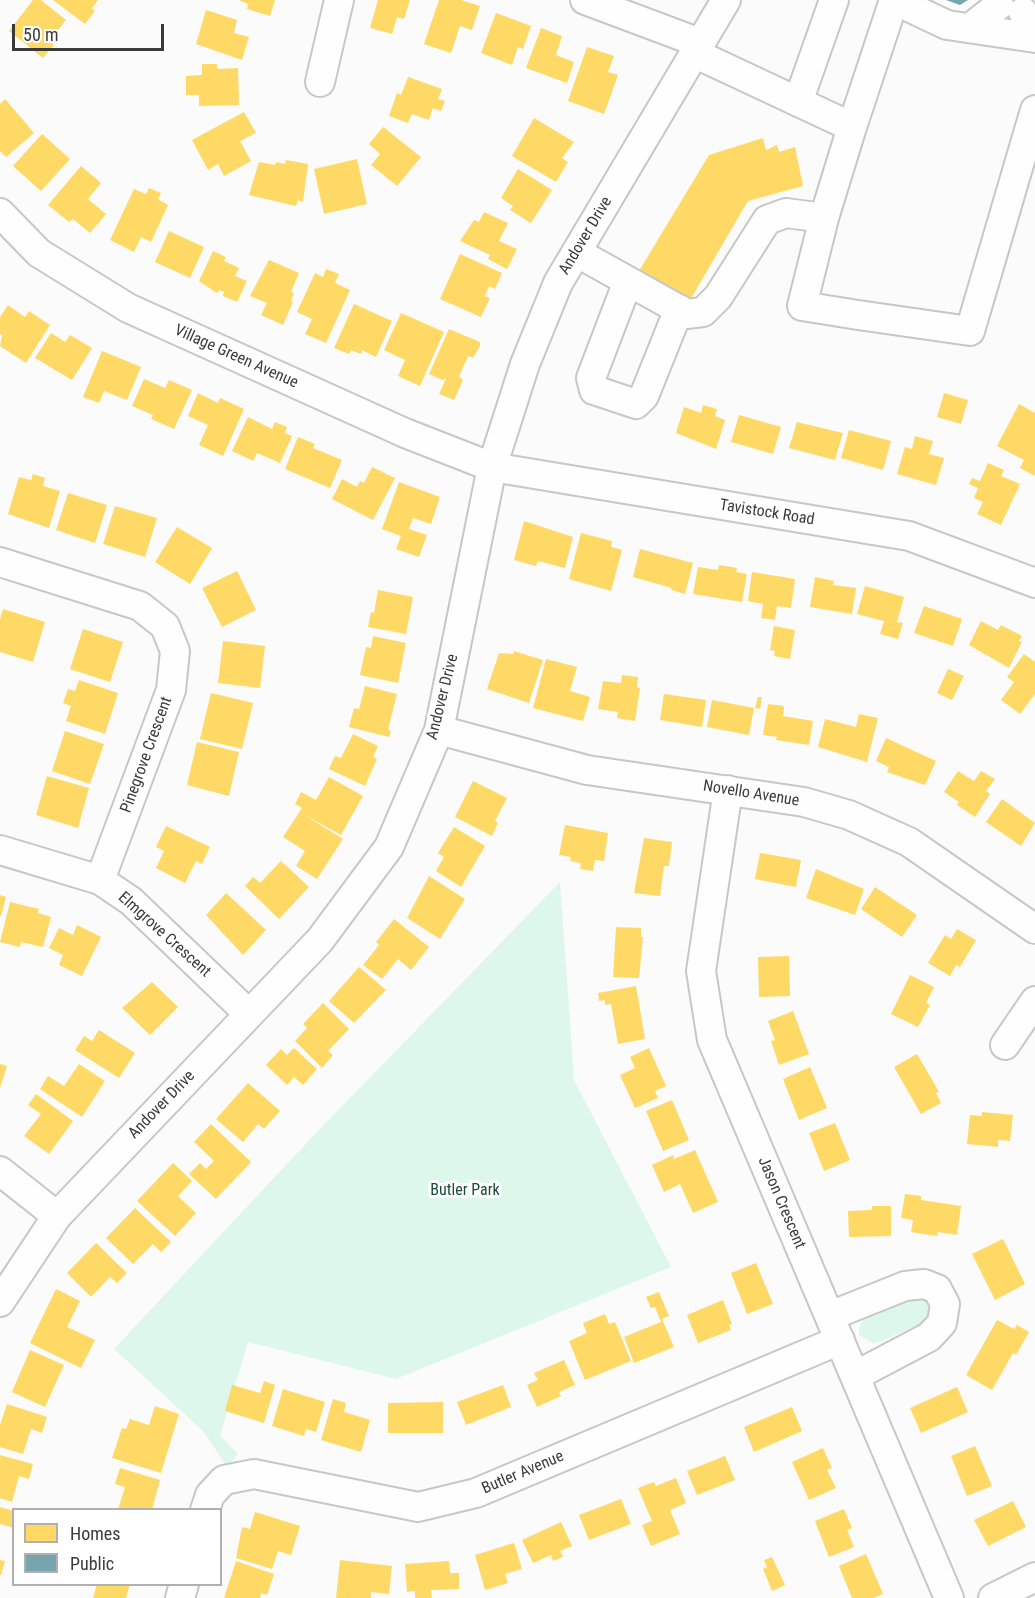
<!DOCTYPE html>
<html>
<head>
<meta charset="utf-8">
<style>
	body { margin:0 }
	#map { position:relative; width:1035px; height:1598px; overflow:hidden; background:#fafbfa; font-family:"Roboto Condensed",sans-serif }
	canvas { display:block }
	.legend { position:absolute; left:12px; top:1508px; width:210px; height:78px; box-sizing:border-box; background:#fff; border:2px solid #b0b0b0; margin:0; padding:8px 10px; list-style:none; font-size:18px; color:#393a39 }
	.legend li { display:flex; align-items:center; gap:12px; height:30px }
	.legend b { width:30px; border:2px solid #b0b0b0 }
	.scale { position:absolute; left:12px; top:24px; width:152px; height:27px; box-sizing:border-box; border:3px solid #393a39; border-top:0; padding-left:8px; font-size:18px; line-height:21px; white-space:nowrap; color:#393a39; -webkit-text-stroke:4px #fff; paint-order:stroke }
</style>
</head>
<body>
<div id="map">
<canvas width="1035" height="1598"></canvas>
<ul class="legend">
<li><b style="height:16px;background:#ffd966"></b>Homes</li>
<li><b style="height:16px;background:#76a5af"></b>Public</li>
</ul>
<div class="scale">50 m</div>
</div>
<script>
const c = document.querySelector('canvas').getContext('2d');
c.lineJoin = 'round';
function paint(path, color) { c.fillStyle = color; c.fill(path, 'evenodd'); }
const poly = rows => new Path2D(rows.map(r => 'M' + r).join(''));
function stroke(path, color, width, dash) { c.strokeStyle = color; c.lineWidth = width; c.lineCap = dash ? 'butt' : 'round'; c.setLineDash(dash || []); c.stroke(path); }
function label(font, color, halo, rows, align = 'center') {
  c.font = font + ' "Roboto Condensed",sans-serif'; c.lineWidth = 6; c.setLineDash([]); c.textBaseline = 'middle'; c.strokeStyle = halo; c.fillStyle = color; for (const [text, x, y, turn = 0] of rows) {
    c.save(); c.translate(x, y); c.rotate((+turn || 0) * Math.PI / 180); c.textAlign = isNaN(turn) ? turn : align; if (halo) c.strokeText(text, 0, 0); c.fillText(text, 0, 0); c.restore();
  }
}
paint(poly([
	[560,882,574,1080,671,1267,396,1379,248,1342,220,1436,238,1454,227,1467,203,1431,114,1349,314,1135],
	[915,1297,929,1302,932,1307,930,1315,923,1323,874,1344,859,1335,859,1328,863,1319]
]), '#ddf8ea');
paint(poly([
	[33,0,41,0,66,20,49,41,54,45,43,58,9,31],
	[53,0,98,0,92,8,95,11,85,24],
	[239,0,275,0,270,16,247,9,248,4],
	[378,0,410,0,404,19,397,17,392,34,370,28],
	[439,0,461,0,480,6,472,30,460,26,451,53,424,44],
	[206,10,237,20,234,33,249,37,242,60,196,44],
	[496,13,531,26,523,49,518,47,512,65,481,53],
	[541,28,562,36,556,55,574,62,567,83,526,68],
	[587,47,614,56,608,72,618,75,604,114,568,101],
	[202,64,217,64,217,69,238,68,239,105,199,106,199,95,186,95,186,76,202,75],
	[408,77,442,89,438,99,445,101,441,111,433,108,429,120,412,114,408,123,389,116,397,93,401,95],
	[5,99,34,133,6,157,0,151,0,104],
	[244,112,256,133,240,141,251,161,224,176,218,164,208,170,192,140],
	[534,118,574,142,562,158,568,162,556,182,512,156],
	[383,127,421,157,397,186,371,165,380,154,369,144],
	[42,134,70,159,41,191,13,166],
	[763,138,766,150,777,145,779,152,795,147,803,186,748,201,689,302,639,271,709,155],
	[357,159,367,204,324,214,314,169],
	[286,160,308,164,303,202,298,200,296,206,249,195,259,162,275,165,276,162,285,164],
	[81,166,101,183,88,199,106,214,90,233,73,219,69,222,48,205],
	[518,169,552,190,531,223,510,210,513,206,501,198],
	[149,188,161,193,158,199,168,205,151,242,141,237,134,252,110,240,134,189,146,194],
	[484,212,508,223,499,241,517,249,507,269,488,259,490,255,460,241,474,220,479,222],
	[169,231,204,247,190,278,155,262],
	[213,251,226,257,224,261,239,268,235,276,247,281,237,302,223,296,224,292,219,290,217,293,199,281],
	[460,254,502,273,495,289,489,286,485,296,490,298,481,317,440,299],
	[269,260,299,273,291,292,294,293,291,301,293,302,283,325,261,315,267,303,250,296],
	[326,269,339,274,335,283,350,290,326,343,305,334,312,319,297,312,315,273,323,277],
	[354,304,392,321,376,357,362,350,361,354,351,350,349,354,334,348],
	[8,305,25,317,29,311,50,325,26,363,0,346,2,335,0,334,0,317],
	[401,313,444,332,420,386,398,376,405,360,384,350],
	[449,329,480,342,480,346,473,358,468,356,459,377,463,380,454,400,439,394,446,378,442,380,429,374],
	[51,333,65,342,70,335,92,348,72,380,35,358],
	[102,351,141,367,127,400,104,391,99,403,83,397],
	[144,379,165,388,169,380,192,390,174,429,151,419,153,415,132,406],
	[198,393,218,403,220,398,244,409,223,456,199,445,208,425,188,416],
	[944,393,968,400,961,424,937,417],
	[1019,404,1035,413,1035,476,1020,468,1024,460,997,446],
	[703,405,717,409,715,416,725,420,716,449,676,433,684,407,701,413],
	[739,415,781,427,773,454,731,442],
	[248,417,272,429,275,422,287,427,285,433,292,436,280,463,257,453,253,461,232,451],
	[797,422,843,433,835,460,789,448],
	[849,430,891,441,883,470,841,458],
	[915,436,933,441,929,454,944,458,936,485,897,474,905,447,912,449],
	[298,437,315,444,313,448,342,460,330,488,285,469],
	[988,463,1004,470,1001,476,1020,484,1001,525,977,514,983,502,974,498,978,488,969,484,972,478,980,481],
	[372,467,395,478,373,520,332,499,342,479,357,487,360,481,364,483],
	[33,474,45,478,43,486,60,491,49,528,8,514,19,477,31,480],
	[399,482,440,497,431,524,413,518,409,529,427,535,419,557,396,549,401,536,382,529],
	[68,493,107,505,95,543,56,530],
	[115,506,157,518,145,557,103,544],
	[524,521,573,537,565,568,538,561,536,566,514,560],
	[177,527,212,548,190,584,155,562],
	[581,533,612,541,611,547,622,550,611,591,569,579],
	[640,549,693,563,685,594,671,590,672,588,633,577],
	[719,565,737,568,736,572,747,574,742,602,693,594,698,567,718,570],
	[237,571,256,610,222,627,202,588],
	[752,572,795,579,791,608,777,606,775,620,761,618,763,604,748,601],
	[815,577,834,581,833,585,856,588,852,614,810,607],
	[865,586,904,597,897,622,903,623,898,639,880,634,884,621,857,614],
	[378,590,413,597,406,634,368,627,371,612,374,613],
	[924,606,962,619,953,646,914,633],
	[3,609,45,622,33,662,0,652,0,619],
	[981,621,998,630,1001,625,1022,636,1019,641,1022,642,1009,668,969,645],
	[774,626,795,630,790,659,774,656,775,651,770,650],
	[83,629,123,642,110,682,70,669],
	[373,636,406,643,398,683,360,675,366,647,371,648],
	[223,641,265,646,260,688,218,683],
	[514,651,543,660,529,703,487,689,499,653,513,654],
	[1024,654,1035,662,1035,694,1020,714,1001,700,1014,682,1007,677],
	[546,659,577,667,570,691,590,697,583,721,533,708],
	[948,669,964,676,952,700,937,693],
	[622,675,638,677,637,687,640,688,635,721,617,718,618,712,598,709,603,681,621,683],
	[79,680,118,693,105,734,66,721,71,706,63,703,68,689,75,691],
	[365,686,397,694,388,730,391,731,389,737,349,727,354,708,359,709],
	[211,693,253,703,242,749,200,739],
	[664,694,706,700,702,727,660,720],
	[758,697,762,697,760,709,755,708],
	[712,700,754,708,749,735,707,727],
	[768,704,784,706,783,716,813,721,809,745,776,740,777,737,763,735],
	[859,714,878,718,867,762,818,747,825,719,856,727],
	[65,731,104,744,90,784,52,771],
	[353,734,378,746,373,757,377,759,365,786,329,769,335,756,341,758],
	[886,738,936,761,925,785,887,772,889,767,876,761],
	[197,742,239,752,229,796,187,785],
	[958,771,974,781,981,771,995,779,986,791,990,794,975,817,957,805,959,802,944,792],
	[47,776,89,788,78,828,36,815],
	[329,777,363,796,341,835,303,814,343,839,317,879,296,866,305,851,283,837,302,808,295,804,301,792,316,800],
	[473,781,507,798,495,821,498,823,492,836,455,817],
	[1002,799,1035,823,1021,846,986,822],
	[565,825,608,833,604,861,595,860,593,871,580,869,581,863,570,861,571,857,559,855],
	[166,826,210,847,202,864,196,861,185,883,156,868,164,851,156,847],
	[454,827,485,846,461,887,436,871,444,857,438,853],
	[644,838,672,842,669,866,664,866,660,896,634,893],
	[760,853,801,860,796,887,755,879],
	[281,861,309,887,279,919,245,886,253,877,260,883],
	[816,869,864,889,855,915,806,898],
	[429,876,465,899,440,939,407,918],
	[875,887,917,915,902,937,861,909],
	[226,893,266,930,243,955,206,915],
	[0,895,6,897,1,916,0,916],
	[10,902,39,909,38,913,51,917,43,947,21,942,20,947,0,942],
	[394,919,429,947,411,970,398,959,382,979,363,965,379,945,376,942],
	[77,925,101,937,82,976,59,965,63,955,49,948,59,928,73,935],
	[616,927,641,928,641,937,643,937,639,978,613,977],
	[957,929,976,940,960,967,956,965,950,976,928,963,945,935,951,939],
	[789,956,790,996,759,997,758,957],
	[359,967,386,990,354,1023,329,1001],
	[910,975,934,987,926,1003,930,1005,918,1027,891,1014],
	[152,982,178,1007,150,1035,122,1008],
	[636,986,645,1039,618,1044,611,1004,605,1005,605,1000,599,1001,598,993],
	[323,1003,349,1029,328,1051,333,1055,322,1068,295,1041,307,1028,303,1024],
	[793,1011,809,1054,779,1065,771,1041,775,1040,768,1021],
	[99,1030,135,1053,119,1078,75,1050,84,1036,92,1041],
	[294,1048,317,1069,303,1085,294,1077,287,1085,266,1065,281,1049,287,1055],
	[649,1048,666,1086,655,1091,658,1098,635,1108,620,1075,635,1068,630,1057],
	[917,1054,939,1092,936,1093,941,1103,921,1114,894,1067],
	[0,1064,7,1066,0,1088],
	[79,1064,105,1081,82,1117,40,1089,48,1076,64,1086],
	[810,1067,827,1108,799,1120,783,1079],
	[248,1083,280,1111,264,1129,258,1124,243,1142,216,1119],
	[36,1094,73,1121,49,1154,24,1136,41,1114,28,1105],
	[672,1100,689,1140,663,1151,646,1111],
	[982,1112,1013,1115,1010,1141,998,1140,998,1147,967,1144,970,1115,982,1116],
	[835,1123,850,1160,824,1171,809,1133],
	[211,1124,251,1162,216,1199,189,1174,200,1163,206,1169,214,1161,194,1142],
	[695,1150,718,1202,693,1213,680,1184,664,1192,652,1165,673,1155,674,1159],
	[173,1163,192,1181,178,1196,196,1213,175,1236,137,1201],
	[905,1194,921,1196,921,1200,961,1206,957,1235,938,1232,937,1236,911,1232,913,1220,901,1218],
	[872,1206,891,1206,891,1236,849,1237,848,1211,872,1210],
	[135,1208,171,1242,161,1252,153,1244,133,1264,106,1238],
	[1003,1239,1025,1284,995,1300,972,1254],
	[96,1243,127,1273,117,1283,110,1277,91,1297,67,1273],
	[756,1263,773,1304,747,1314,731,1273],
	[56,1289,80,1301,67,1327,95,1340,81,1368,30,1343],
	[659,1292,669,1316,662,1319,674,1347,634,1363,624,1337,661,1322,655,1307,651,1308,646,1297],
	[723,1300,732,1324,729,1325,731,1330,698,1343,687,1315],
	[605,1314,609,1324,615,1322,631,1361,585,1380,569,1341,587,1333,583,1323],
	[997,1320,1014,1329,1017,1325,1029,1332,1016,1355,1013,1353,992,1390,966,1375],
	[30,1350,64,1365,45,1407,12,1392],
	[564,1360,575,1385,559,1392,561,1396,537,1407,527,1385,538,1380,534,1373],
	[264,1381,275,1385,264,1423,225,1411,232,1385,260,1393],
	[503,1385,511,1407,466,1425,457,1402],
	[957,1387,968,1412,921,1433,910,1408],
	[283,1389,325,1402,316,1432,306,1429,304,1436,272,1426],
	[333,1399,346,1403,344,1412,370,1420,361,1452,321,1440],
	[443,1402,443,1433,388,1433,388,1403],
	[7,1404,47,1417,42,1433,31,1429,23,1454,0,1447,0,1425],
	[155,1406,179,1414,161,1473,112,1458,122,1428,126,1429,130,1419,149,1425],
	[792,1407,802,1431,754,1452,744,1427],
	[975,1446,992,1486,967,1496,951,1456],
	[823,1448,832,1468,827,1470,836,1488,809,1500,792,1462],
	[0,1455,33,1464,29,1479,19,1476,12,1502,0,1498],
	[725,1456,735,1480,697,1495,687,1471],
	[120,1468,160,1480,152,1510,118,1510,125,1487,115,1484],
	[676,1478,686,1503,670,1510,680,1534,651,1546,642,1525,652,1521,638,1488,654,1482,656,1486],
	[621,1499,631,1524,589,1540,579,1515],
	[1013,1501,1026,1527,988,1546,974,1520],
	[0,1507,14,1511,14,1528,0,1524],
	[844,1509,852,1528,847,1530,854,1547,829,1557,815,1521],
	[255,1512,300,1526,291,1555,278,1551,272,1569,236,1558,242,1527,250,1529],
	[561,1522,572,1546,560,1551,563,1557,553,1561,551,1555,533,1563,522,1540],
	[514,1543,522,1569,505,1574,508,1583,485,1590,475,1555],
	[866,1554,883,1594,874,1598,852,1598,839,1566],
	[772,1557,785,1585,772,1591,763,1569,767,1567,764,1560],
	[0,1560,5,1561,1,1575,0,1575],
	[340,1560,392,1566,389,1594,371,1592,371,1598,336,1598],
	[236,1561,274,1574,267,1595,261,1593,260,1598,224,1598],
	[449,1561,450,1573,459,1573,459,1589,431,1590,432,1598,415,1598,415,1591,407,1592,405,1564],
	[97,1584,130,1584,126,1598,93,1598]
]), '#ffd966');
paint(poly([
	[946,0,968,0,960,5]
]), '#76a5af');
const minor = poly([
	[585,0,700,43],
	[894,0,947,25,1035,38],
	[1023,12,1035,31],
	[970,28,999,5],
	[694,53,852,127,824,218,802,306,858,315,970,331,1035,110],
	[320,82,339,0],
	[798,102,834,0],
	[852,127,894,0],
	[0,213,39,253,128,308,405,433,492,467,909,536,1035,583],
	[576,252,687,314,703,312,718,297,767,220,786,213,824,218],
	[628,281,591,378,594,390,636,404,644,396,679,309],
	[0,562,140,606,165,626,175,651,171,690,100,880],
	[439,730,587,770,804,802,849,815,909,842,1035,929],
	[728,790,701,971,712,1040,949,1598],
	[0,850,100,880,131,901,249,1014],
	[1005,1045,1035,1001],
	[0,1171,57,1216],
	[0,1302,57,1216,320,940,389,847,439,730,492,467,525,364,558,283,726,0],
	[830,1316,905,1286,924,1284,937,1289,945,1304,942,1323,929,1337,855,1376],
	[205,1510,210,1495,224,1480,254,1474,418,1507,476,1493,840,1340],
	[180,1598,184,1584],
	[993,1598,1035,1577]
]);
stroke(minor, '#c6c7c6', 32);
stroke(minor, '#fefefe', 28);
label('16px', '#393a39', '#fff', [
	["Andover Drive",586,236,-59],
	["Village Green Avenue",236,357,24],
	["Tavistock Road",767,513,9],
	["Andover Drive",443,697,-76],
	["Pinegrove Crescent",147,755,-70],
	["Novello Avenue",751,794,9],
	["Elmgrove Crescent",164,935,42],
	["Andover Drive",162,1105,-46],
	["Jason Crescent",781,1203,67],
	["Butler Avenue",523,1473,-23]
]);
label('16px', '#184c36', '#fff', [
	["Butler Park",465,1191]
]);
</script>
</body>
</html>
